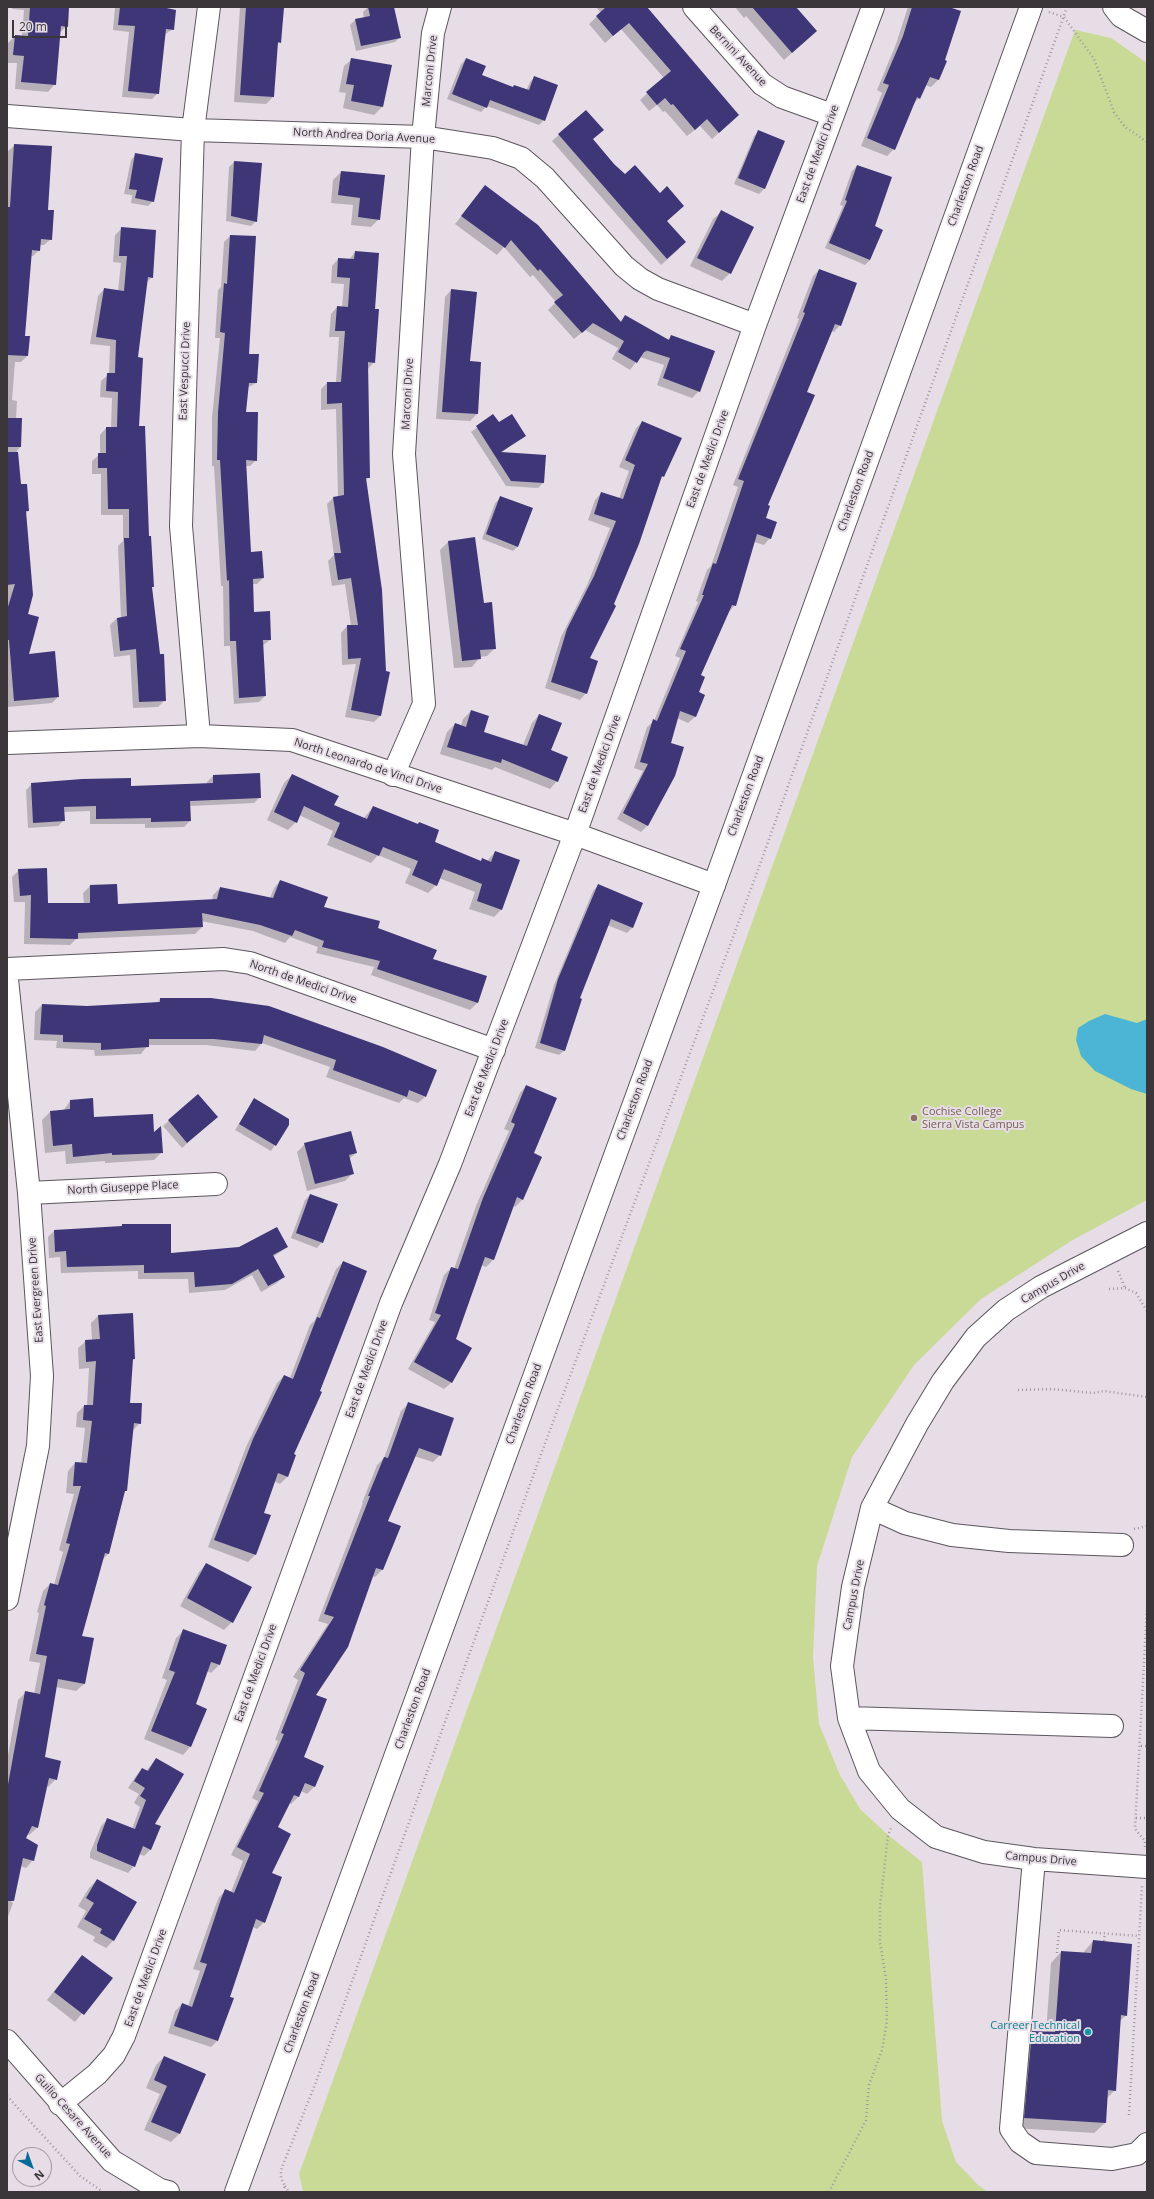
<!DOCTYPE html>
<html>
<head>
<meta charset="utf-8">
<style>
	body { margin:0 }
	#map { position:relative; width:1154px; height:2199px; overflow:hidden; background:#e6dde7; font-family:"Open Sans",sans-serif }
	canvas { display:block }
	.frame { position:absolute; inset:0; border:8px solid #3a363a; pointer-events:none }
	.north { position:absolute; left:12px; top:2147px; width:40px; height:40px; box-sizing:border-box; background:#e6dde7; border:1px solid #a19aa2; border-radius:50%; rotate:139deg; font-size:11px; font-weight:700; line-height:16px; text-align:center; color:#3a363a }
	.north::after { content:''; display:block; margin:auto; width:14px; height:18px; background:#076a98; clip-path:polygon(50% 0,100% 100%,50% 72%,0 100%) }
	.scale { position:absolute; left:12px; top:20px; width:55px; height:18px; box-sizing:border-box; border:2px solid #3a363a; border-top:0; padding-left:5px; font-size:12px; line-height:14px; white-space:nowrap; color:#3a363a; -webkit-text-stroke:3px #e6dde7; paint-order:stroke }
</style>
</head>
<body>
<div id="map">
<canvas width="1154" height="2199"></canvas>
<div class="frame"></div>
<div class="north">N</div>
<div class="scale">20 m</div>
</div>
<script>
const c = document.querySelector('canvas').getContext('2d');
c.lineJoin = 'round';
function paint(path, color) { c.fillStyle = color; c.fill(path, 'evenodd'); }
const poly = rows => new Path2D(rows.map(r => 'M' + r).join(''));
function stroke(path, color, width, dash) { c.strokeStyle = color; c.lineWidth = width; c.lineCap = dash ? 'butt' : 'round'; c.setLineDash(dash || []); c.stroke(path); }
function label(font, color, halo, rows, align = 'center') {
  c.font = font + ' "Open Sans",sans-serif'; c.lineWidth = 4; c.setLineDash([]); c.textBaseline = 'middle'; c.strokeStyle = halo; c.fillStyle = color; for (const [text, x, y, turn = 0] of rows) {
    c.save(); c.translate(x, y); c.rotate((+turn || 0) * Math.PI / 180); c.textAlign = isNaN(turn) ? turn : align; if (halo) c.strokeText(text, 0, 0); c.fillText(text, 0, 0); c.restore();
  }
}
paint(poly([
	[1075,30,1111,38,1147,63,1147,1200,1071,1241,981,1299,914,1365,852,1457,817,1566,813,1657,819,1724,840,1775,860,1809,888,1835,922,1862,942,2121,956,2162,978,2185,988,2192,306,2192,303,2191,299,2174]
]), '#c8da96');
paint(poly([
	[1105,1014,1137,1023,1147,1019,1147,1094,1131,1089,1095,1071,1081,1056,1076,1040,1078,1028,1089,1021]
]), '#4cb5d6');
paint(poly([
	[12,7,68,7,67,26,59,33,55,84,48,92,15,89,17,63,7,63,8,43,15,36,22,36,24,10,12,9],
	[115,7,163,7,162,9,173,29,164,35,158,93,152,99,122,97,129,32,113,30],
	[240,7,284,7,280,42,276,46,273,97,266,104,234,102],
	[368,7,393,7,400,37,395,42,356,51,350,25,355,20,364,18,363,12],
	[596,7,646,7,738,115,712,139,700,126,687,136,665,111,663,112,657,105,649,111,640,100,664,78,621,29,605,43,589,24,601,13],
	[735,7,795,7,816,31,784,60,746,16,744,18],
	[908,7,946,7,944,61,946,61,938,80,931,87,925,85,919,98,912,105,894,149,887,156,861,146,882,93,877,90,896,44],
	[352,59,382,107,374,115,343,108,346,93,339,92,344,66],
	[466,59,481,75,512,88,526,91,530,82,535,77,544,120,539,125,487,106,481,112,447,99,461,64],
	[586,111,592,140,613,164,625,176,677,212,666,222,679,249,661,265,552,141],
	[759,131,784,141,764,189,759,194,734,184,754,136],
	[15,145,47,211,51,239,44,245,40,245,39,250,33,256,30,256,24,337,27,356,21,362,15,362,12,400,17,401,16,419,20,447,17,451,20,486,28,511,25,514,27,655,58,697,52,703,8,707,7,172,8,151],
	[136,154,153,201,148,206,131,203,132,195,124,194,131,160],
	[234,162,256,221,251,226,226,221,229,167],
	[857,166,874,227,882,230,870,260,865,265,825,248,843,206,840,205,852,171],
	[341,172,379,219,371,227,351,225,353,205,331,203,333,180],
	[485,187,620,322,625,316,667,340,672,336,699,391,692,398,657,385,664,365,640,357,630,370,612,359,618,348,585,330,574,339,548,310,556,302,533,275,530,277,504,247,497,255,455,224],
	[721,212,730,273,722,281,690,266,713,219],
	[122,228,152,277,146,283,137,358,138,428,153,586,151,588,165,700,158,707,133,708,130,655,114,657,110,625,117,618,121,618,118,546,123,541,123,515,101,515,101,474,92,474,92,461,100,454,100,435,106,428,111,428,112,398,100,397,101,381,109,374,110,346,90,344,98,296,104,289,118,291,121,263,113,262,115,235],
	[230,236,248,354,256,383,247,388,245,413,256,460,250,466,246,466,250,553,263,578,257,584,252,584,253,613,270,640,262,646,265,696,259,702,234,704,230,646,224,646,223,586,221,586,214,466,212,466,212,418,220,338,215,338,218,290,221,287,224,242],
	[355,252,374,310,374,362,368,369,369,477,366,480,385,672,389,673,380,716,374,722,345,717,356,664,342,665,341,633,347,626,351,626,345,584,332,586,328,561,334,555,327,504,333,498,338,497,336,409,321,410,321,389,327,383,336,383,339,337,329,337,331,314,337,307,342,308,344,284,331,283,332,266,338,259,349,260],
	[819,270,840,325,834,332,831,331,806,392,766,506,764,518,770,538,764,545,754,542,735,605,729,612,700,676,698,693,703,695,695,717,688,723,677,718,670,744,674,776,647,826,641,832,617,819,643,771,634,768,647,727,654,721,680,658,675,656,698,602,696,601,707,570,711,566,738,487,733,485,799,319,797,318,813,276],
	[451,290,469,362,477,414,470,421,436,419,445,297],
	[493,416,498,424,525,435,501,453,543,483,538,488,506,486,471,432],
	[642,422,663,476,660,479,612,605,588,659,586,693,580,700,545,688,561,637,588,583,610,528,588,520,595,500,601,493,619,499,629,471,619,467,636,428],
	[500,498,518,546,513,551,482,539,495,503],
	[448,542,483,604,495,648,487,656,480,657,472,667,454,668,440,550],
	[471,711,482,733,523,745,532,723,539,715,557,781,550,789,495,767,492,770,440,754,447,732,455,724,461,726,463,719],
	[292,775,333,806,363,819,373,807,417,825,419,823,433,842,480,862,482,860,487,861,495,852,502,909,494,917,469,909,475,892,439,878,436,885,428,893,405,883,411,869,378,855,371,863,327,845,333,831,299,815,296,822,288,830,267,820,284,783],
	[213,776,260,797,254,803,190,806,190,821,184,827,145,828,145,824,90,824,90,811,63,812,64,820,58,826,28,828,26,790,32,784,130,787,207,784,207,782],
	[19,870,47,904,84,904,83,893,90,886,117,905,212,901,213,895,220,888,270,898,274,888,280,881,323,908,377,929,432,960,486,977,477,1003,470,1010,371,975,374,967,316,953,318,947,290,937,285,943,253,931,201,921,202,927,195,934,76,939,70,945,24,944,25,902,14,902,12,877],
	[598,885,642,903,632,928,627,933,607,925,578,999,565,1050,559,1055,535,1048,554,985,593,891],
	[160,999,211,999,425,1097,418,1103,404,1098,399,1103,326,1077,330,1067,262,1043,255,1051,206,1045,148,1045,141,1054,95,1056,94,1050,56,1048,57,1041,34,1040,35,1012,42,1005,87,1007,157,1003],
	[526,1086,533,1154,541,1157,522,1200,515,1207,513,1205,493,1260,486,1267,481,1265,455,1340,451,1383,444,1389,408,1369,435,1322,429,1320,444,1275,451,1268,454,1269,476,1206,509,1131,504,1129,520,1093],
	[198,1095,211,1122,182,1148,163,1126],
	[254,1100,288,1125,271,1151,235,1130],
	[70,1101,94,1118,153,1134,162,1152,154,1160,105,1163,105,1161,66,1164,65,1151,45,1153,42,1120,50,1112,63,1111],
	[305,1144,356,1153,349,1159,353,1173,345,1181,307,1191,297,1152],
	[310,1195,322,1242,317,1248,291,1238,305,1200],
	[122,1225,170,1254,287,1247,273,1257,284,1276,277,1283,261,1292,252,1275,225,1290,189,1293,188,1279,138,1279,138,1271,61,1273,60,1257,49,1258,48,1237,54,1231,120,1227],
	[343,1262,319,1392,293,1455,287,1477,280,1484,274,1481,262,1513,270,1516,255,1555,248,1562,208,1547,246,1447,277,1383,284,1376,290,1378,310,1325,315,1320,336,1269],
	[99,1315,134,1359,131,1362,128,1404,140,1423,132,1431,126,1490,124,1493,108,1554,102,1560,81,1636,84,1684,76,1691,56,1687,44,1758,56,1779,48,1787,46,1786,37,1828,29,1835,27,1834,25,1839,33,1860,26,1868,20,1866,7,1892,7,1761,18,1700,26,1692,34,1694,40,1663,29,1661,39,1613,37,1612,43,1591,50,1584,54,1585,63,1552,59,1550,74,1494,66,1493,68,1471,75,1463,81,1464,85,1428,76,1427,77,1413,84,1406,87,1406,89,1368,79,1369,78,1348,86,1341,92,1340,91,1323],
	[408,1404,440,1455,433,1462,414,1456,387,1522,399,1527,382,1570,375,1577,372,1576,314,1695,303,1758,314,1787,307,1794,301,1791,298,1797,291,1804,289,1803,276,1828,264,1922,257,1929,253,1927,228,1997,218,2040,211,2047,168,2033,175,2011,182,2004,188,2006,200,1971,193,1969,215,1907,219,1897,226,1890,231,1892,243,1861,231,1855,258,1801,252,1798,278,1741,275,1740,298,1680,293,1677,328,1624,318,1621,363,1503,362,1503,377,1465,384,1458,401,1411],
	[206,1564,232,1622,224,1630,180,1606,199,1572],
	[184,1630,226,1645,219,1665,211,1673,207,1671,195,1705,206,1709,190,1747,183,1755,144,1739,167,1680,162,1678,176,1638],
	[156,1759,151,1849,144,1856,139,1854,134,1866,128,1873,90,1858,90,1853,101,1826,108,1819,132,1829,140,1807,134,1803,139,1794,128,1788,136,1776,142,1769,146,1771],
	[97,1880,114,1940,106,1948,93,1941,95,1937,77,1927,86,1911,78,1906,89,1888],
	[7,1898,13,1903,7,1919],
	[1093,1941,1126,2015,1119,2022,1115,2090,1106,2099,1105,2123,1094,2133,1014,2128,1022,2043,1032,2032,1046,2033,1051,1963,1061,1952,1083,1953],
	[82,1956,111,1978,75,2022,47,2000],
	[164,2057,205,2075,179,2134,171,2142,144,2130,160,2094,146,2088,156,2065]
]), '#0003');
paint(poly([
	[30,7,69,7,68,27,61,26,56,85,21,82,24,56,13,55,15,35,28,36],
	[120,7,162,7,176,10,174,30,166,29,159,94,128,91,135,26,118,25],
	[246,7,284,7,281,43,278,42,274,97,240,95],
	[368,7,394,7,401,38,361,46,355,19,370,16],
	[606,7,647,7,739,115,719,133,707,119,695,130,673,104,671,105,665,98,657,105,646,92,671,71,629,23,613,36,596,16],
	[752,7,796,7,817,31,792,53],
	[912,7,949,7,961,11,945,60,947,61,939,80,930,77,920,99,917,97,895,150,867,138,889,85,883,83,903,36],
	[351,58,392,65,383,107,351,101,354,85,346,84],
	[466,58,486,66,482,75,513,87,514,85,529,90,534,76,558,85,545,121,490,100,487,108,452,94],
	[586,110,604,130,593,139,614,164,625,174,635,165,660,193,667,186,684,206,667,221,686,242,667,259,558,134],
	[758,130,785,141,765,189,738,178],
	[14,144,52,146,48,210,54,210,52,240,41,239,40,251,32,250,25,336,30,336,28,356,7,355,7,207,10,207],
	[135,153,163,158,154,202,135,198,137,190,129,189],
	[234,161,262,163,257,222,231,216],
	[857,165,892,177,875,226,883,230,870,260,829,243,847,201,845,200],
	[341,171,385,175,380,220,358,217,360,198,338,195],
	[485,185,538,225,621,322,625,315,669,340,671,335,715,351,700,392,663,378,670,358,645,350,647,351,644,352,637,363,618,352,624,341,593,323,582,333,554,302,563,295,540,269,538,271,511,240,505,248,461,216],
	[721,210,754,227,731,274,697,258],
	[121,227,156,230,153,278,148,277,138,357,143,358,139,426,145,426,149,536,151,536,154,587,152,587,160,654,164,654,166,701,139,702,136,649,120,651,117,618,127,616,124,538,129,538,129,509,108,509,107,468,98,468,98,453,106,453,106,427,117,427,118,392,106,391,107,373,115,373,116,340,96,337,104,288,124,291,127,256,119,256],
	[230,235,256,236,249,354,259,354,257,383,249,383,246,412,258,412,257,461,246,460,251,552,262,551,264,578,253,579,254,612,270,611,271,640,263,640,266,696,239,698,236,641,230,641,229,580,227,581,220,460,217,460,218,412,225,333,220,332,224,283,227,284],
	[355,251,379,253,375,309,379,309,375,363,368,362,370,478,366,478,382,590,386,671,390,672,381,716,351,710,361,658,348,659,347,625,358,625,351,578,338,580,334,553,341,553,333,497,344,495,342,403,327,404,327,382,341,382,345,331,335,331,337,306,348,307,350,278,337,277,338,258,354,259],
	[819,269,857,283,841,326,835,324,807,392,815,395,768,505,770,506,766,518,777,522,771,539,757,534,736,606,732,605,701,675,705,677,699,692,705,695,696,717,680,711,671,743,684,747,675,776,648,826,623,813,648,764,640,762,653,719,657,721,686,651,680,649,704,595,702,595,713,563,716,564,744,481,738,479,805,313,803,312],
	[451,289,477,292,470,361,481,362,478,414,442,412],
	[493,414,499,422,512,414,526,436,501,452,546,455,544,483,511,481,476,426],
	[7,418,22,418,21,447,7,447],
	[642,421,682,438,664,477,662,476,639,544,614,604,616,606,590,658,598,661,587,694,551,682,567,629,594,576,616,521,594,514,601,492,623,499,635,465,625,460],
	[7,452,18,452,21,484,27,484,29,511,26,511,33,595,28,614,39,617,29,654,55,651,59,697,14,701,9,640,7,640,7,610,15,584,7,585],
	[500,496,533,508,518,547,486,534],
	[475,537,484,603,492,602,496,649,480,650,481,659,462,661,448,541],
	[471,710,489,716,484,732,527,746,539,714,562,723,551,750,568,757,558,782,502,759,501,763,447,747,455,723,466,727],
	[260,773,261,798,190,801,191,821,151,822,151,818,96,819,96,806,64,807,65,821,33,823,31,783,82,779,131,778,131,786,213,783,213,775],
	[292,774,339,796,334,805,367,819,373,806,418,824,419,822,439,830,435,842,481,861,482,858,491,862,495,851,520,860,502,910,477,901,482,884,444,869,437,886,412,875,418,861,383,847,379,856,334,837,340,823,304,806,297,823,274,812],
	[47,868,48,903,90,903,90,885,117,884,118,904,217,899,220,887,273,898,280,880,328,897,324,907,380,921,378,928,437,950,433,959,487,976,478,1003,377,969,380,961,322,947,324,941,295,930,292,936,260,925,202,913,203,927,78,933,78,939,30,938,31,895,20,896,18,869],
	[598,884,643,903,633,928,611,919,580,998,582,999,565,1051,540,1043,558,979],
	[160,998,211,998,269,1006,383,1047,437,1070,426,1097,409,1090,407,1097,333,1070,336,1060,264,1035,262,1044,214,1039,149,1039,149,1047,101,1050,101,1043,63,1042,63,1035,40,1034,42,1004,87,1006,160,1002],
	[526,1085,557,1098,534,1153,542,1157,523,1200,517,1197,494,1260,485,1257,456,1339,472,1348,452,1383,414,1362,441,1315,435,1313,451,1267,458,1269,483,1198,515,1124,511,1122],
	[198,1094,218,1117,187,1143,168,1120],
	[93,1098,94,1117,153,1114,154,1132,161,1126,163,1153,112,1155,112,1153,73,1157,72,1144,53,1146,50,1111,70,1109,70,1100],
	[254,1098,289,1119,289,1125,276,1146,239,1124],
	[351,1131,357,1153,349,1155,354,1174,315,1184,304,1143],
	[310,1194,338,1204,323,1243,296,1233],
	[122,1224,171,1224,171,1253,239,1247,277,1227,288,1247,273,1255,285,1277,268,1286,258,1269,232,1284,195,1287,194,1272,144,1273,144,1265,67,1267,66,1251,55,1252,54,1230,122,1226],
	[343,1261,367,1271,320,1391,322,1392,294,1454,296,1455,288,1477,278,1473,264,1513,271,1515,256,1555,214,1540,253,1439,284,1375,293,1379,317,1317,320,1318],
	[133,1313,135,1359,133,1359,130,1403,142,1403,141,1424,134,1423,127,1491,125,1491,109,1554,105,1553,82,1636,94,1638,85,1684,58,1679,45,1757,61,1761,57,1780,49,1778,38,1828,32,1826,26,1838,38,1845,34,1861,23,1858,14,1901,7,1901,7,1790,25,1691,40,1694,47,1656,36,1654,46,1606,44,1605,50,1583,58,1585,70,1544,66,1543,81,1486,73,1486,75,1462,87,1463,92,1421,83,1420,84,1405,93,1405,96,1361,86,1362,85,1340,100,1339,98,1315],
	[408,1402,454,1418,441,1456,419,1448,388,1521,401,1526,383,1570,376,1568,348,1647,316,1695,327,1699,304,1757,324,1766,315,1787,305,1783,299,1797,294,1795,278,1827,291,1834,272,1873,282,1877,265,1923,256,1919,230,1997,234,1998,218,2041,174,2026,182,2003,192,2007,207,1964,200,1962,221,1899,225,1889,234,1893,250,1854,237,1847,264,1793,259,1791,284,1734,281,1733,305,1673,300,1670,334,1617,324,1614,370,1496,368,1496,384,1457,388,1458],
	[206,1563,252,1587,233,1623,187,1598],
	[183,1629,227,1645,220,1665,211,1662,196,1704,207,1709,191,1747,151,1731,175,1672,169,1670],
	[156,1758,184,1774,155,1824,161,1826,151,1850,143,1846,135,1867,97,1851,97,1845,107,1818,135,1829,146,1800,140,1796,145,1788,134,1781,142,1768,148,1771],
	[97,1879,137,1902,114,1941,100,1933,102,1929,84,1919,94,1903,86,1898],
	[1093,1940,1132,1944,1127,2016,1121,2015,1116,2091,1108,2090,1106,2123,1024,2118,1032,2031,1055,2032,1061,1951,1091,1953],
	[82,1955,113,1978,84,2015,54,1992],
	[164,2056,206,2074,180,2134,151,2122,167,2086,154,2080]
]), '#3e3677');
const minor = poly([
	[694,7,762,84,782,97,832,115],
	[1114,7,1121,16,1147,31],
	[7,116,193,130,423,137,493,148,521,158,545,178,624,266,640,279,658,289,755,325],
	[199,736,181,526,193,130,209,7],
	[7,743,199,736,292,740,575,834,714,885],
	[393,775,424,704,404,454,423,137,433,33,440,7],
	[7,969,224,959,250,963,494,1050],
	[7,979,29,1193,42,1376,38,1446,7,1599],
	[29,1193,216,1184],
	[1147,1233,1041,1287,1006,1310,976,1337,943,1381,917,1424,872,1508,853,1587,842,1666,849,1718,869,1771,900,1809,936,1837,984,1852,1034,1859,1147,1867],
	[872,1508,905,1523,952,1535,1009,1541,1122,1545],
	[849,1718,1112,1726],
	[1034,1859,1011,2129,1020,2142,1036,2153,1112,2159,1137,2154,1147,2144],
	[7,2041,112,2161,160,2190,168,2192],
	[60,2104,97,2074,114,2055,124,2036,391,1303,450,1164,575,834,755,325,873,7]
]);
const major = poly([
	[236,2192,714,885,1031,7]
]);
stroke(minor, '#5c555d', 24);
stroke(major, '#5c555d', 24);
stroke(poly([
	[1049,12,1064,17,1094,59,1114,112,1125,127,1147,142],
	[1118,1271,1125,1288],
	[1109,1289,1125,1288,1136,1293,1147,1311],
	[1018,1390,1052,1389,1093,1393,1104,1391,1147,1397],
	[1134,1529,1147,1526],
	[1141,1746,1147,1746],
	[1136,1818,1147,1818],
	[1145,1847,1145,1841,1135,1829,1147,1607],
	[1104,1941,1105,1933],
	[1057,1953,1059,1930,1139,1936],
	[7,2096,80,2176,103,2192],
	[1129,2115,1142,1886],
	[285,2186,289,2192],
	[283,2192,285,2186,281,2178,281,2170,316,2082,537,1465,763,856,1067,7],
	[829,2192,866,2120,869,2085,882,2050,887,2021,886,1979,880,1942,880,1906,888,1835,892,1826]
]), '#9e979f', 2.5, [1, 3]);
stroke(minor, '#fff', 22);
stroke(major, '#fff', 22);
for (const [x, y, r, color] of [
	[914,1118,4,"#8d6e63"],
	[1088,2032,4,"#0f9aa8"]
]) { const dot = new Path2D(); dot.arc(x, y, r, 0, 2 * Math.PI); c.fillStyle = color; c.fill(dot); stroke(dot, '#e6dde7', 1.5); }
label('11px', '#3a363a', '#e6dde7', [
	["Bernini Avenue",738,56,47],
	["Marconi Drive",430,71,-84],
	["North Andrea Doria Avenue",364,136,3],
	["East de Medici Drive",818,154,-70],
	["Charleston Road",966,186,-70],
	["East Vespucci Drive",185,371,-88],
	["Marconi Drive",408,394,-87],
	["East de Medici Drive",708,459,-70],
	["Charleston Road",856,491,-70],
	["East de Medici Drive",600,764,-70],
	["North Leonardo de Vinci Drive",368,766,18],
	["Charleston Road",746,796,-70],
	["North de Medici Drive",303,982,19],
	["East de Medici Drive",487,1068,-69],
	["Charleston Road",635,1100,-70],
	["North Giuseppe Place",123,1188,-3],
	["Campus Drive",1053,1283,-30],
	["East Evergreen Drive",36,1290,-94],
	["East de Medici Drive",367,1369,-70],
	["Charleston Road",524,1404,-70],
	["Campus Drive",854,1595,-79],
	["East de Medici Drive",256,1673,-70],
	["Charleston Road",413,1709,-70],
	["Campus Drive",1041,1859,5],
	["East de Medici Drive",146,1978,-70],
	["Charleston Road",302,2013,-70],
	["Guilio Cesare Avenue",73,2116,48]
]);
label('11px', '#785e54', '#e6dde7', [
	["Cochise College",922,1112],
	["Sierra Vista Campus",922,1125]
], 'left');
label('11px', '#0d838f', '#e6dde7', [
	["Carreer Technical",1080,2026],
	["Education",1080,2039]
], 'right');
</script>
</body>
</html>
